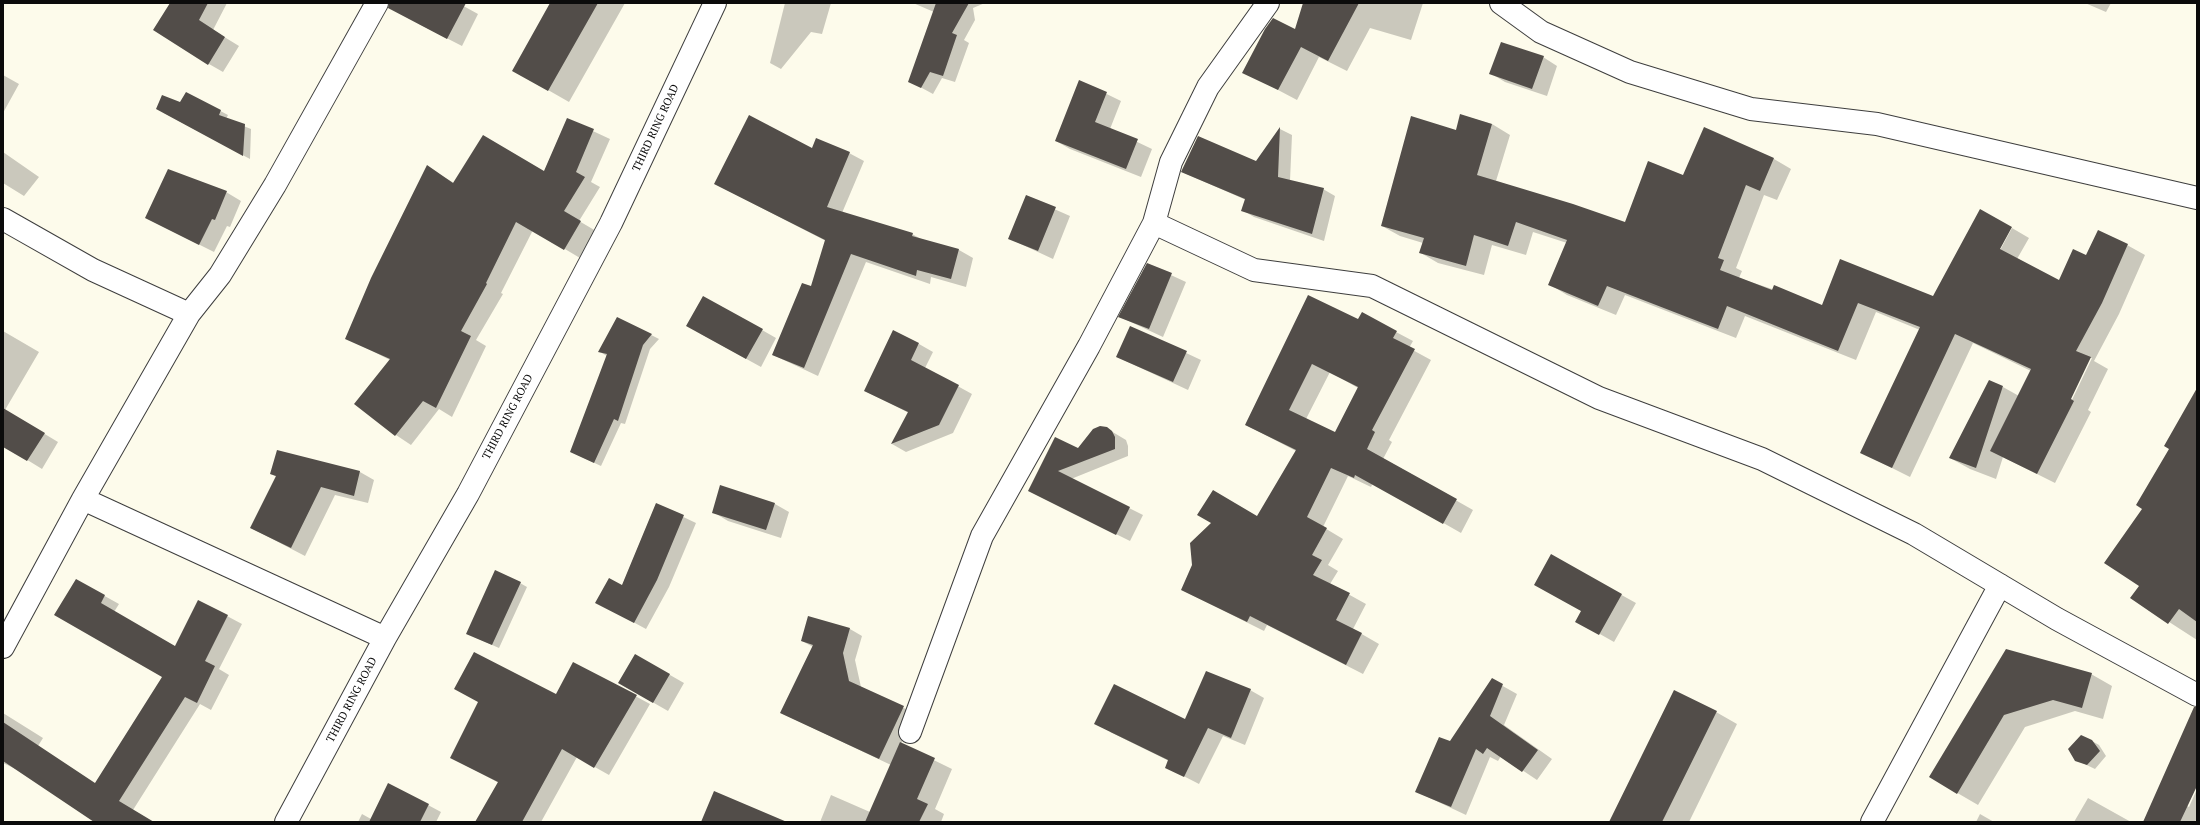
<!DOCTYPE html>
<html>
<head>
<meta charset="utf-8">
<style>
	body { margin:0 }
	#map { position:relative; width:2200px; height:825px; overflow:hidden; background:#fdfbeb; font-family:"PT Serif",serif }
	canvas { display:block }
	.frame { position:absolute; inset:0; border:4px solid #0b0b0b; pointer-events:none }
</style>
</head>
<body>
<div id="map">
<canvas width="2200" height="825"></canvas>
<div class="frame"></div>
</div>
<script>
const c = document.querySelector('canvas').getContext('2d');
c.lineJoin = 'round';
function paint(path, color) { c.fillStyle = color; c.fill(path, 'evenodd'); }
const poly = rows => new Path2D(rows.map(r => 'M' + r).join(''));
function stroke(path, color, width, dash) { c.strokeStyle = color; c.lineWidth = width; c.lineCap = dash ? 'butt' : 'round'; c.setLineDash(dash || []); c.stroke(path); }
function label(font, color, halo, rows, align = 'center') {
  c.font = font + ' "PT Serif",serif'; c.lineWidth = 4; c.setLineDash([]); c.textBaseline = 'middle'; c.strokeStyle = halo; c.fillStyle = color; for (const [text, x, y, turn = 0] of rows) {
    c.save(); c.translate(x, y); c.rotate((+turn || 0) * Math.PI / 180); c.textAlign = isNaN(turn) ? turn : align; if (halo) c.strokeText(text, 0, 0); c.fillText(text, 0, 0); c.restore();
  }
}
paint(poly([
	[171,3,227,3,213,30,239,46,223,72,209,64],
	[412,3,458,3,478,14,462,46,419,24],
	[552,3,625,3,569,102,534,82],
	[785,3,831,3,822,34,811,32,781,69,770,63],
	[913,3,985,3,973,8,975,20,964,40,969,43,955,82,942,78,933,94,909,81,934,12],
	[1304,3,1423,3,1411,40,1370,28,1347,71,1319,57,1297,100,1244,72,1296,31],
	[2085,3,2111,3,2106,12],
	[1543,57,1557,66,1547,96,1505,82,1490,73],
	[3,75,19,84,3,113],
	[1080,81,1121,101,1110,129,1152,149,1141,177,1070,149,1056,141],
	[186,93,228,115,226,119,251,129,250,159,164,113,181,103],
	[1461,115,1492,124,1510,135,1496,181,1625,224,1683,176,1704,129,1774,159,1791,169,1777,200,1764,195,1736,268,1742,271,1739,278,1823,306,1841,261,1934,297,1996,253,1998,254,2012,228,2029,238,2017,259,2059,282,2087,256,2127,245,2145,255,2119,314,2094,361,2108,369,2088,410,2091,412,2055,483,2003,457,1996,479,1970,469,1950,458,2003,387,2019,396,2031,371,1973,343,1910,477,1862,453,1920,330,1876,312,1856,360,1745,316,1736,338,1625,295,1616,315,1567,295,1549,284,1567,243,1533,232,1526,255,1492,245,1484,275,1438,263,1421,253,1423,243,1400,236,1382,226,1456,131],
	[2089,358,2092,358,2070,404,2068,403],
	[567,119,610,139,591,182,600,187,579,221,596,231,580,258,533,230,501,293,503,294,476,340,486,346,452,417,439,409,411,445,396,435,355,404,390,360,346,338,427,167,454,183,544,172],
	[1280,129,1292,135,1290,181,1323,189,1335,196,1324,241,1254,217,1242,210,1246,200,1182,172,1257,162],
	[812,149,849,153,864,161,842,213,912,234,921,239,959,250,973,258,966,287,931,277,930,284,866,262,818,376,773,355,812,288,826,241,715,184],
	[3,152,39,177,24,196,3,183],
	[226,192,241,201,230,227,227,226,214,252,146,218],
	[1027,197,1070,216,1053,259,1010,239],
	[1147,264,1186,282,1163,337,1120,317],
	[618,318,659,339,650,349,625,424,621,423,601,466,571,452,607,356,600,352],
	[1359,321,1396,332,1413,341,1409,348,1431,360,1389,440,1392,442,1383,459,1473,510,1461,533,1373,483,1371,487,1348,476,1323,527,1343,539,1328,565,1338,571,1330,584,1366,604,1353,629,1379,644,1363,674,1267,625,1264,631,1182,590,1258,517,1296,451,1246,425],
	[1330,372,1358,388,1336,433,1306,419],
	[1131,327,1201,360,1188,390,1117,357],
	[762,330,776,338,761,367,701,334],
	[3,331,39,352,5,410,58,442,42,469,3,445],
	[919,344,933,352,925,368,972,394,953,433,906,452,892,444,909,413,865,391],
	[2197,391,2197,640,2132,598,2140,586,2144,508],
	[1106,428,1126,440,1128,446,1128,456,1071,479,1143,515,1130,541,1029,491,1078,449],
	[360,472,374,480,368,503,335,495,305,556,251,528,277,477,271,474],
	[656,504,696,523,669,587,646,629,609,609,622,586],
	[775,504,789,512,781,538,728,521,713,512],
	[1551,556,1636,603,1614,642,1591,629],
	[76,580,119,604,114,612,176,647,227,616,242,624,219,669,229,675,211,710,200,704,133,810,153,822,96,822,22,772,3,763,3,713,43,738,38,746,95,784,163,677],
	[520,583,527,587,499,648,474,637],
	[809,617,850,629,862,636,855,660,861,687,916,714,901,744,952,769,935,809,944,814,941,822,820,822,831,795,870,812,891,765,781,713,813,647,802,641],
	[2006,651,2091,674,2112,686,2103,719,2075,711,2025,727,1978,805,1930,777],
	[635,655,684,683,668,711,619,683],
	[574,663,650,704,609,775,577,757,541,822,477,822,499,783,465,765,557,695],
	[1492,680,1517,694,1504,725,1552,759,1537,780,1501,756,1498,761,1490,757,1466,815,1417,792],
	[1250,690,1264,698,1245,745,1223,736,1199,784,1166,767,1169,761,1110,732,1186,721],
	[1716,712,1737,724,1689,822,1610,822],
	[2092,741,2099,745,2106,756,2095,769,2076,760],
	[2197,749,2197,784,2187,806,2189,807,2197,789,2197,818,2195,822,2144,822],
	[2088,798,2131,822,2074,822],
	[428,805,441,812,436,822,358,822,362,814,371,819],
	[1980,814,1994,822,1976,822]
]), '#0003');
paint(poly([
	[170,3,208,3,199,20,225,37,208,65,153,30],
	[389,3,466,3,447,39,388,8],
	[550,3,598,3,548,91,512,71],
	[936,3,969,3,952,33,957,35,943,76,930,72,921,88,908,82],
	[1303,3,1359,3,1328,61,1301,47,1278,90,1242,73,1265,29,1273,18,1295,29],
	[1501,42,1544,56,1532,89,1489,74],
	[1079,80,1107,92,1095,122,1138,139,1126,169,1055,141],
	[186,92,221,110,219,115,245,124,243,156,156,109,162,95,180,102],
	[1460,114,1492,124,1477,175,1573,204,1625,222,1648,161,1683,175,1704,127,1774,158,1760,191,1746,185,1718,258,1724,260,1720,270,1772,290,1774,285,1822,305,1840,259,1933,296,1980,209,2012,227,2000,249,2059,280,2073,249,2086,255,2098,230,2128,244,2102,303,2076,351,2091,357,2071,399,2074,401,2037,474,1990,451,2031,369,1955,334,1892,468,1860,453,1920,327,1858,303,1838,351,1727,306,1718,329,1607,286,1598,306,1548,285,1567,240,1516,222,1508,246,1474,235,1466,266,1419,253,1424,238,1381,226,1411,116,1456,130],
	[749,115,812,148,816,138,850,152,827,207,913,233,912,236,959,249,951,279,917,270,916,276,851,254,804,368,772,355,802,283,811,286,825,240,714,184],
	[567,118,594,129,576,172,585,177,564,211,581,221,564,250,516,222,486,283,487,284,461,331,471,336,436,408,423,401,395,436,354,404,390,359,345,339,371,278,427,165,453,183,483,135,544,171],
	[1280,127,1278,177,1324,188,1312,234,1241,211,1245,199,1181,172,1198,136,1256,161],
	[168,169,227,191,215,220,212,219,199,245,145,218],
	[1026,195,1056,207,1038,251,1008,239],
	[1147,263,1172,273,1149,329,1118,317],
	[1308,295,1358,319,1362,312,1397,331,1393,338,1415,349,1372,430,1375,432,1367,449,1457,499,1443,524,1355,475,1354,478,1331,468,1307,517,1327,528,1312,555,1322,560,1313,575,1350,593,1336,620,1362,633,1346,665,1250,616,1247,622,1181,590,1192,565,1190,543,1211,523,1197,515,1213,490,1257,516,1296,450,1245,425],
	[1312,364,1358,387,1335,432,1289,410],
	[703,296,763,329,746,359,686,326],
	[617,317,652,334,643,345,618,421,614,419,594,463,570,452,607,354,598,352],
	[1130,326,1187,351,1173,382,1116,357],
	[893,330,919,343,911,360,959,385,939,425,891,444,908,412,864,391],
	[1989,380,2003,386,1976,468,1949,458],
	[2197,388,2197,622,2179,609,2168,624,2130,598,2139,586,2104,563,2142,509,2136,505,2169,449,2164,446],
	[3,408,45,433,27,461,3,447],
	[1100,426,1107,427,1112,431,1115,437,1115,449,1058,471,1130,507,1116,535,1028,491,1055,437,1078,448,1093,429],
	[277,450,360,471,354,496,321,487,291,548,250,528,276,476,270,474],
	[720,485,775,503,766,530,712,513],
	[656,503,684,515,657,580,634,623,595,603,609,578,622,585],
	[1551,554,1622,594,1599,635,1575,622,1581,611,1534,585],
	[495,570,521,582,492,645,466,634],
	[76,579,105,595,101,603,175,646,198,600,228,615,205,661,215,666,197,703,185,697,119,801,154,822,94,822,3,761,3,722,95,783,162,677,54,615],
	[808,616,850,628,843,653,849,681,904,706,879,759,780,713,813,645,801,641],
	[2006,649,2092,673,2082,708,2053,700,2004,715,1957,794,1929,777],
	[474,652,556,694,573,662,637,695,594,768,562,749,522,822,475,822,498,782,450,758,478,702,454,689],
	[635,654,670,674,653,703,618,683],
	[1206,671,1251,689,1231,738,1208,728,1184,777,1165,768,1168,760,1094,724,1114,684,1185,719],
	[1492,678,1503,684,1490,716,1538,750,1522,772,1487,748,1483,754,1476,749,1451,807,1415,792,1439,737,1450,741],
	[1674,690,1717,711,1662,822,1609,822],
	[2194,707,2197,707,2197,786,2180,822,2143,822],
	[2081,735,2092,740,2100,751,2087,765,2075,761,2068,749],
	[900,742,935,758,917,799,928,804,919,822,865,822],
	[388,783,429,804,420,822,369,822],
	[714,791,787,822,701,822]
]), '#524d49');
const minor = poly([
	[1501,3,1541,32,1630,72,1751,109,1877,124,2197,198],
	[3,219,93,270,189,314],
	[1154,223,1254,270,1372,286,1599,398,1762,459,1914,534,2057,619,2197,695],
	[83,499,385,638],
	[3,647,83,499,189,314,220,275,275,185,377,3],
	[910,732,982,536,1089,346,1154,223,1171,162,1208,87,1268,3],
	[286,822,385,638,468,494,611,223,715,3],
	[1872,822,2000,585]
]);
stroke(minor, '#3e3e3e', 24);
stroke(minor, '#fff', 22);
label('11px', '#0b0b0b', '#fff', [
	["THIRD RING ROAD",656,128,-65],
	["THIRD RING ROAD",508,417,-62],
	["THIRD RING ROAD",352,700,-62]
]);
</script>
</body>
</html>
